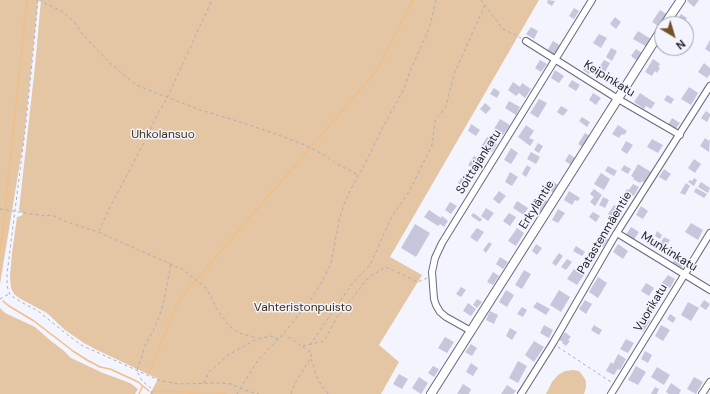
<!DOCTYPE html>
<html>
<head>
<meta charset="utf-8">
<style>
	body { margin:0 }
	#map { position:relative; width:710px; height:394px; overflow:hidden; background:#f3f4fd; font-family:"DM Sans",sans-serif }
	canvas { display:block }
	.north { position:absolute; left:654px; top:16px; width:40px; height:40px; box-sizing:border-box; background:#f3f4fd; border:1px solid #a1a1aa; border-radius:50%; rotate:142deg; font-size:11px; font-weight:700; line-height:16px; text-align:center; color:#25252d }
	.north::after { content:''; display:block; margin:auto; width:14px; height:18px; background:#735129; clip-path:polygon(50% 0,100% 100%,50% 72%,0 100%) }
</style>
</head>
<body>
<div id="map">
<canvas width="710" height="394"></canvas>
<div class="north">N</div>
</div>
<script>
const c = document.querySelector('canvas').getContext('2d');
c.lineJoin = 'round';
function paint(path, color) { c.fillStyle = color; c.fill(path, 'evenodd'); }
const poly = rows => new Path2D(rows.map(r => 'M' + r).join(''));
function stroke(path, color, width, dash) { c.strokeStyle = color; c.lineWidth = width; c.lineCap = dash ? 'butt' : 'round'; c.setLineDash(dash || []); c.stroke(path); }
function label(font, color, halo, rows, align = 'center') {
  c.font = font + ' "DM Sans",sans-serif'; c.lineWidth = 3; c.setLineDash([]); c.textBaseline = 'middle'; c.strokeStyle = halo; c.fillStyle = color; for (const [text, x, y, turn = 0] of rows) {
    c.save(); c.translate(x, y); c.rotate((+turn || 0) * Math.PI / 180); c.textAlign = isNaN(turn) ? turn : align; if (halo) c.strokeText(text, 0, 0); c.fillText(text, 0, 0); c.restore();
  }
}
paint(poly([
	[0,0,38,0,24,138,0,284],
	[41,0,539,0,390,257,422,275,379,345,399,362,381,394,150,394,158,379,97,350,84,343,65,330,47,313,19,298,14,294,11,288,10,277,12,253,17,217,21,216,23,214,19,210,35,66],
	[0,308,5,313,35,327,51,341,63,350,71,358,103,373,130,383,138,389,135,394,0,394],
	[573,370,579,371,583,376,586,381,586,387,584,394,546,394,552,382,558,375,565,371]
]), '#e4c5a4');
stroke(poly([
	[5,209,27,0],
	[0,253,5,213],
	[3,301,9,306,34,321,73,351,87,360,100,367,110,369,132,379,138,382,149,391],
	[149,373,179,300,377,70,413,0],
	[153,391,182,392,207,394,223,393,226,394],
	[139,394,142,387]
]), '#f1be85', 1.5);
paint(poly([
	[548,0,555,1,552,6,547,3],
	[688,0,699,0,694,7,687,1],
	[574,8,579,11,574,19,569,16],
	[660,10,668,15,660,27,652,22],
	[681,14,687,18,683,24,677,20],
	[615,17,621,22,616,29,610,24],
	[531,27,538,31,534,39,526,34],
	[638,31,651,39,647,47,633,39],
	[599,34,607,38,601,48,593,43],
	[710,40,710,52,705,49],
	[553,41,561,46,555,56,547,51],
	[662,45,662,48,673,48,669,55,660,49],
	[611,48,617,51,612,61,606,57],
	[636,49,642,53,637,61,631,56],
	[653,59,660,64,658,67,660,68,657,73,655,71,652,76,645,72],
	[540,60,547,64,541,72,535,68],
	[604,60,610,63,605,72,599,68],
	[704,63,710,68,710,74,707,78,698,72],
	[587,64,593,68,589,74,583,70],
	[555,70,564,76,559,83,551,78],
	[616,78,623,83,618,90,611,85],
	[572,80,580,85,576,91,568,86],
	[513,82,520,87,522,83,531,89,525,98,519,93,516,96,508,90],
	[689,87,698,93,691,105,681,99],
	[494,88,500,92,497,98,490,94],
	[593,93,601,98,596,105,589,100],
	[640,93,655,103,651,109,646,106,644,109,634,102],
	[667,95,674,99,671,104,664,100],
	[539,99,547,103,538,118,530,113],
	[509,101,520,107,516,115,505,108],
	[485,103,491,108,486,114,480,109],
	[561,106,568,110,563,116,557,112],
	[706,111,710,114,710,116,707,122,701,118],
	[582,117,590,122,587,127,579,121],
	[672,118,680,123,675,130,668,125],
	[500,119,510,125,503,135,494,129],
	[471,124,480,130,476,136,468,131],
	[526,125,534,131,529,138,534,140,530,146,518,137],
	[618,125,627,131,624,135,622,134,619,138,612,134],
	[585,133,590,136,583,147,578,144],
	[487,137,497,144,492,152,482,145],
	[705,138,709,141,710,139,709,152,700,146],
	[652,139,663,145,658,153,647,147],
	[626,141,633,145,627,154,621,150],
	[538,143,543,146,539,153,534,150],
	[511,148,518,153,511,164,504,160],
	[531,152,540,157,536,164,527,159],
	[569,154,575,158,571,165,565,161],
	[474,156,482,161,476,170,468,165],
	[694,159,701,164,695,173,688,168],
	[638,164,651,172,644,183,642,181,640,183,633,179,634,178,631,176],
	[527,165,531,168,526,177,522,174],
	[624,165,631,169,628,174,621,170],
	[608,166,617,171,614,176,605,171],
	[664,169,671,174,666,181,659,177],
	[510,172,518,177,512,186,505,182],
	[601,173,610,179,604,190,594,184],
	[464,174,472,179,466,188,458,183],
	[694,178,697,180,694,186,688,182,690,180,692,181],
	[552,181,558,185,554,193,547,189],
	[701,182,710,188,708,193,698,187],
	[686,183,690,186,685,195,680,193],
	[633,184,639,187,634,196,632,195,626,204,620,201,627,189,629,190],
	[696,188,707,194,704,198,694,192],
	[594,189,602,195,595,206,590,202,594,197,590,194],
	[499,191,506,196,499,204,493,199],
	[569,191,580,198,578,201,575,200,572,205,564,200],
	[603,197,609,200,605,208,599,205],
	[542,198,548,202,542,212,535,208],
	[517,201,528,208,524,215,513,208],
	[450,202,457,206,451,214,445,210],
	[614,205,623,211,617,220,608,214],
	[641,206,648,211,643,219,636,215],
	[486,208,494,213,488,221,481,216],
	[558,209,565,213,558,223,552,220],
	[429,210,441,218,442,216,448,221,444,227,440,224,438,226,424,217],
	[593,212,600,216,596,222,589,217],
	[473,213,482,219,480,222,471,216],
	[509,213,516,217,510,226,503,221],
	[691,223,703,230,698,240,685,232],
	[415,224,430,233,416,257,401,248],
	[631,227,639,232,633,241,625,236],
	[477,228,484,232,477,242,470,237],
	[517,228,524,233,516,246,508,241],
	[657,231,662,235,660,239,655,236],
	[600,234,608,239,603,247,595,242],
	[664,237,670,240,666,247,660,244],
	[489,242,492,244,486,253,483,250],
	[536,244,542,248,537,255,532,251],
	[618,244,628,251,623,259,613,252],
	[576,246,585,252,582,256,573,251],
	[559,253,563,256,556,266,552,263],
	[682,255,687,259,684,263,678,259],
	[500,257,508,262,503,269,496,264],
	[567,259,572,262,566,270,561,267],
	[675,259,684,264,679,271,671,265],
	[574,269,584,275,577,285,567,279],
	[524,270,531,274,522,289,515,285],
	[493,272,499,276,493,285,487,282],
	[668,275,675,279,670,288,662,283],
	[598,277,607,283,598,298,589,292],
	[646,283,654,288,649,296,641,291],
	[461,287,466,290,461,297,456,294],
	[506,290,514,295,507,307,499,302],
	[559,290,570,297,561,312,550,305],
	[477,299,482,302,477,308,473,305],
	[585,300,592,304,586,314,579,309],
	[704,300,710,304,706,310,700,306],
	[537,302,550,309,546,315,533,307],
	[688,302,699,308,691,321,681,315],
	[468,303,476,309,471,316,463,311],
	[651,303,656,306,650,316,645,313],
	[522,307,527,310,523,317,517,314],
	[490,311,498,315,494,324,486,320],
	[670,314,676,318,673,323,667,319],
	[643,317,650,321,643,332,637,328],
	[544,325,553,330,549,338,540,333],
	[594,325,602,330,599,335,591,330],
	[661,325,670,330,663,341,655,336],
	[510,328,517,332,512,340,506,336],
	[565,332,571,337,568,340,570,341,566,346,562,343,563,342,559,340],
	[445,337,454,342,447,353,438,348],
	[626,339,634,343,628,353,620,349],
	[534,341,544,347,534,362,525,355],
	[471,344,477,348,472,356,465,352],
	[645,351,652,355,648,363,641,359],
	[618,354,626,359,620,370,618,369,614,375,606,371,611,362,613,364],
	[518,361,527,366,518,383,509,378],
	[471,363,478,368,473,376,466,372],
	[433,366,439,369,434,377,428,373],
	[636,366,646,372,638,385,628,380],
	[657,367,670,375,664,385,651,377],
	[399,374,408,379,402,389,393,384],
	[419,377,428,383,421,394,412,388],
	[694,377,703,382,696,394,687,389],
	[671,383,681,390,679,394,669,394,666,392],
	[463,384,471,389,469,394,457,394],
	[507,385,516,391,513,394,501,394],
	[655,387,659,389,657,394,651,394]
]), '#c6c7dd');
const minor = poly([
	[526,41,618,99,680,135],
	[617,233,710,290],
	[471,331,446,317,440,312,436,305,434,299,432,272,435,258,442,243,592,0],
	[521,394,553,343,616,234,710,86],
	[611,394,710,233],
	[702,394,710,382]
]);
const tertiary = poly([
	[665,24,681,0],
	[431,394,662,29]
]);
stroke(minor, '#69697d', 8);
stroke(tertiary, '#69697d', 10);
stroke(poly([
	[38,0,33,53,26,123,7,274,7,286,10,295,21,302,38,311,64,332,81,345,158,380,178,384,218,383,231,384,244,390,259,394],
	[39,0,63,12,75,23,83,35,110,63,136,85,200,110,231,119,273,133,305,145,319,152,341,166,358,175],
	[481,0,503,29,521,38],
	[0,209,45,216,52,215,67,222,98,232,182,269,205,287,213,300,216,308,229,326,239,333,253,337,257,339],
	[99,231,109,209,146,139,157,115,167,98,212,0],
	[0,299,7,295,10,295],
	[288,337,312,353,310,359,295,383,291,394],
	[310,345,351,285,370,265,391,218,410,190,432,145,435,121,446,106,454,74,485,5],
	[303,346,324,341,338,316,369,277,386,267,418,282,427,278],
	[558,347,611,382],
	[311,359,318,380,328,394],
	[204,383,209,372,228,355,257,339,271,336,278,339],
	[152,394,151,388,142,381,137,371,145,346,156,325,162,309,171,264],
	[237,394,258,360,285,332,305,307,316,292,325,276,331,263,339,221,344,204,351,189,367,160,382,129,404,89,410,71,429,29,436,0]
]), '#adaeb6', 1, [3, 3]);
stroke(minor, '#fff', 6);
stroke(tertiary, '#fff', 8);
label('12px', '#25252d', '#f3f4fd', [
	["Keipinkatu",609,79,32],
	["Soittajankatu",479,162,-58],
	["Erkyläntie",537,205,-58],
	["Patastenmäentie",605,233,-59],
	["Munkinkatu",669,252,32],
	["Vuorikatu",651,308,-59]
]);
label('12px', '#432e15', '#f3f4fd', [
	["Uhkolansuo",163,135],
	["Vahteristonpuisto",303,308]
]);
</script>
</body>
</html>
